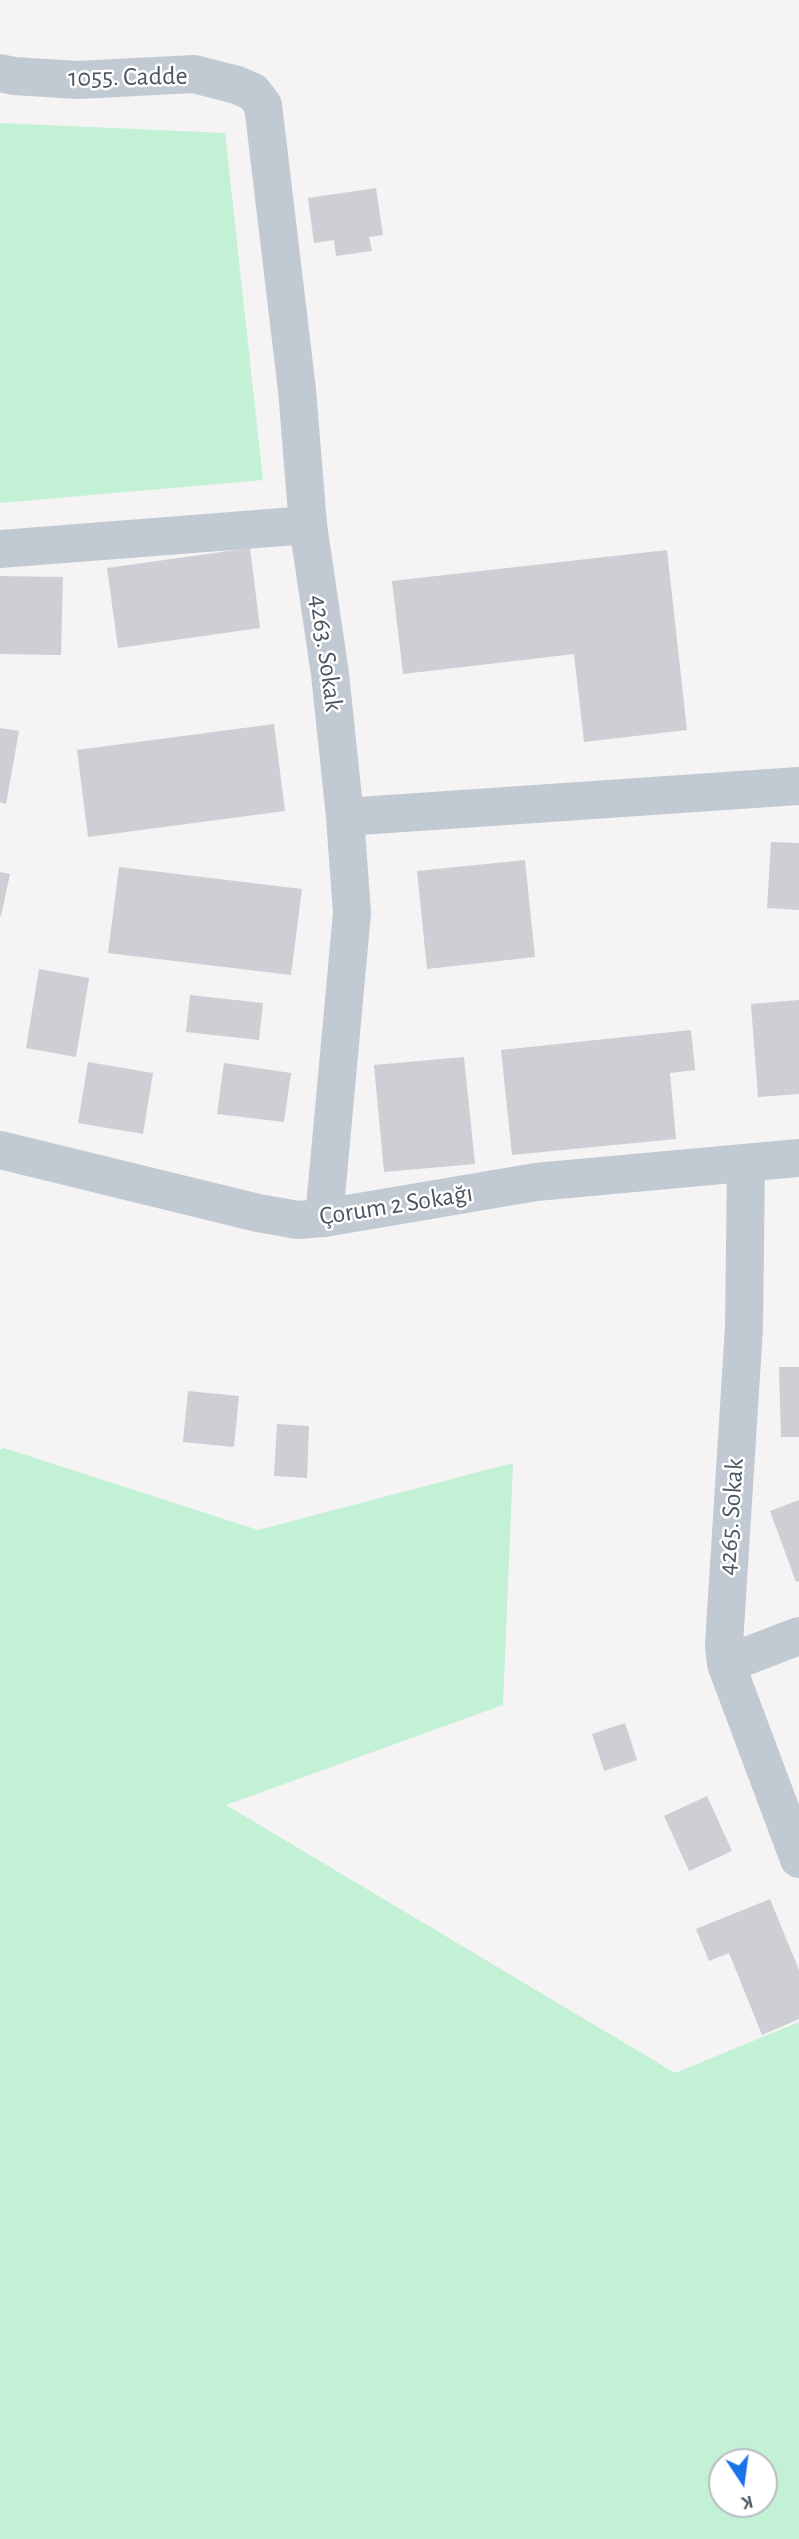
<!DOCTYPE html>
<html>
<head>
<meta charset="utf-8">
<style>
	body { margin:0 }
	#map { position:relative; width:799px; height:2539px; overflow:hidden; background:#f5f3f3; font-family:"Alegreya Sans",sans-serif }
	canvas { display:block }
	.north { position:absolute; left:708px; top:2448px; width:70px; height:70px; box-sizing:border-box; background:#fff; border:2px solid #b7bbc0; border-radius:50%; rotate:167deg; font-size:19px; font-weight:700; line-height:28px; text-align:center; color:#4a5661 }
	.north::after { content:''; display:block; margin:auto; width:24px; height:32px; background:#1a73e8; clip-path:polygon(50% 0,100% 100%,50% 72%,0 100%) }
</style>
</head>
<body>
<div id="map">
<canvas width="799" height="2539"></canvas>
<div class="north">K</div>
</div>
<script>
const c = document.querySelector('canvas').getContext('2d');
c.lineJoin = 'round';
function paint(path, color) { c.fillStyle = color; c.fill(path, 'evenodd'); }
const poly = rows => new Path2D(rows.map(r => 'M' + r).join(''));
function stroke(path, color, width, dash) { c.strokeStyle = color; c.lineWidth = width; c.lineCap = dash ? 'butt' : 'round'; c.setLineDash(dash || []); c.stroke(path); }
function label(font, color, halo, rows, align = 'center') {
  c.font = font + ' "Alegreya Sans",sans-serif'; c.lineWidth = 5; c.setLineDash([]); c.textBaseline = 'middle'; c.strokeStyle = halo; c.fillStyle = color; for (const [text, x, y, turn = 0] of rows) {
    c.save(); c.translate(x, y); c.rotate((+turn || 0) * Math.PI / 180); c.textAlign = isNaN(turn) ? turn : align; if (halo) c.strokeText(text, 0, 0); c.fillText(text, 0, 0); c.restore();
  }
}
paint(poly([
	[0,123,225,133,263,480,0,503],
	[4,1448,258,1530,513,1463,503,1705,226,1805,675,2073,799,2022,799,2539,0,2539,0,1450],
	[722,2462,764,2462,764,2504,722,2504]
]), '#c3f1d5');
paint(poly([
	[376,188,383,235,369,237,372,251,336,256,334,240,314,243,308,198],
	[250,548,260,628,118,648,107,568],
	[667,550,687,730,584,742,574,654,403,674,392,581],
	[0,576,63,577,61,655,0,654],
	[274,724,285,811,88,837,77,750],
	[0,728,19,731,6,804,0,802],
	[771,842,799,843,799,910,767,908],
	[525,860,535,957,427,969,417,871],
	[119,867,302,889,291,975,108,953],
	[0,872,10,874,1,916,0,916],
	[39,969,89,978,76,1057,26,1048],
	[190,995,263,1003,259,1040,186,1032],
	[799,1000,799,1094,758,1097,751,1004],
	[691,1030,695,1070,670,1073,676,1139,512,1155,501,1050],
	[464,1057,475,1164,384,1172,374,1065],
	[88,1062,153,1073,143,1134,78,1123],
	[224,1063,291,1073,284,1122,217,1114],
	[779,1367,799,1367,799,1437,781,1437],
	[188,1391,239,1396,234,1447,183,1442],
	[277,1424,309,1426,307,1478,274,1476],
	[799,1500,799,1581,796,1582,770,1511],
	[625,1723,637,1760,604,1771,592,1734],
	[707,1796,732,1851,689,1871,664,1816],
	[770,1899,799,1970,799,2019,762,2035,729,1953,709,1961,696,1929]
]), '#cdcfd5');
stroke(poly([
	[0,73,14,76,78,80,194,74,237,85,253,92,263,105,297,390,308,525,330,674,345,817,352,913,324,1218],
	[0,549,308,525],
	[345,817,799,786],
	[0,1150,258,1213,298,1220,324,1218,536,1182,799,1158],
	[746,1163,744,1328,724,1644,726,1664,799,1859],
	[726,1664,799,1636]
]), '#c1cad2', 38);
label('26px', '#4a5661', '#fff', [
	["1055. Cadde",128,77,-1],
	["4263. Sokak",326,653,82],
	["Çorum 2 Sokağı",396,1205,-9],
	["4265. Sokak",731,1517,-86]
]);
</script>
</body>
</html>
